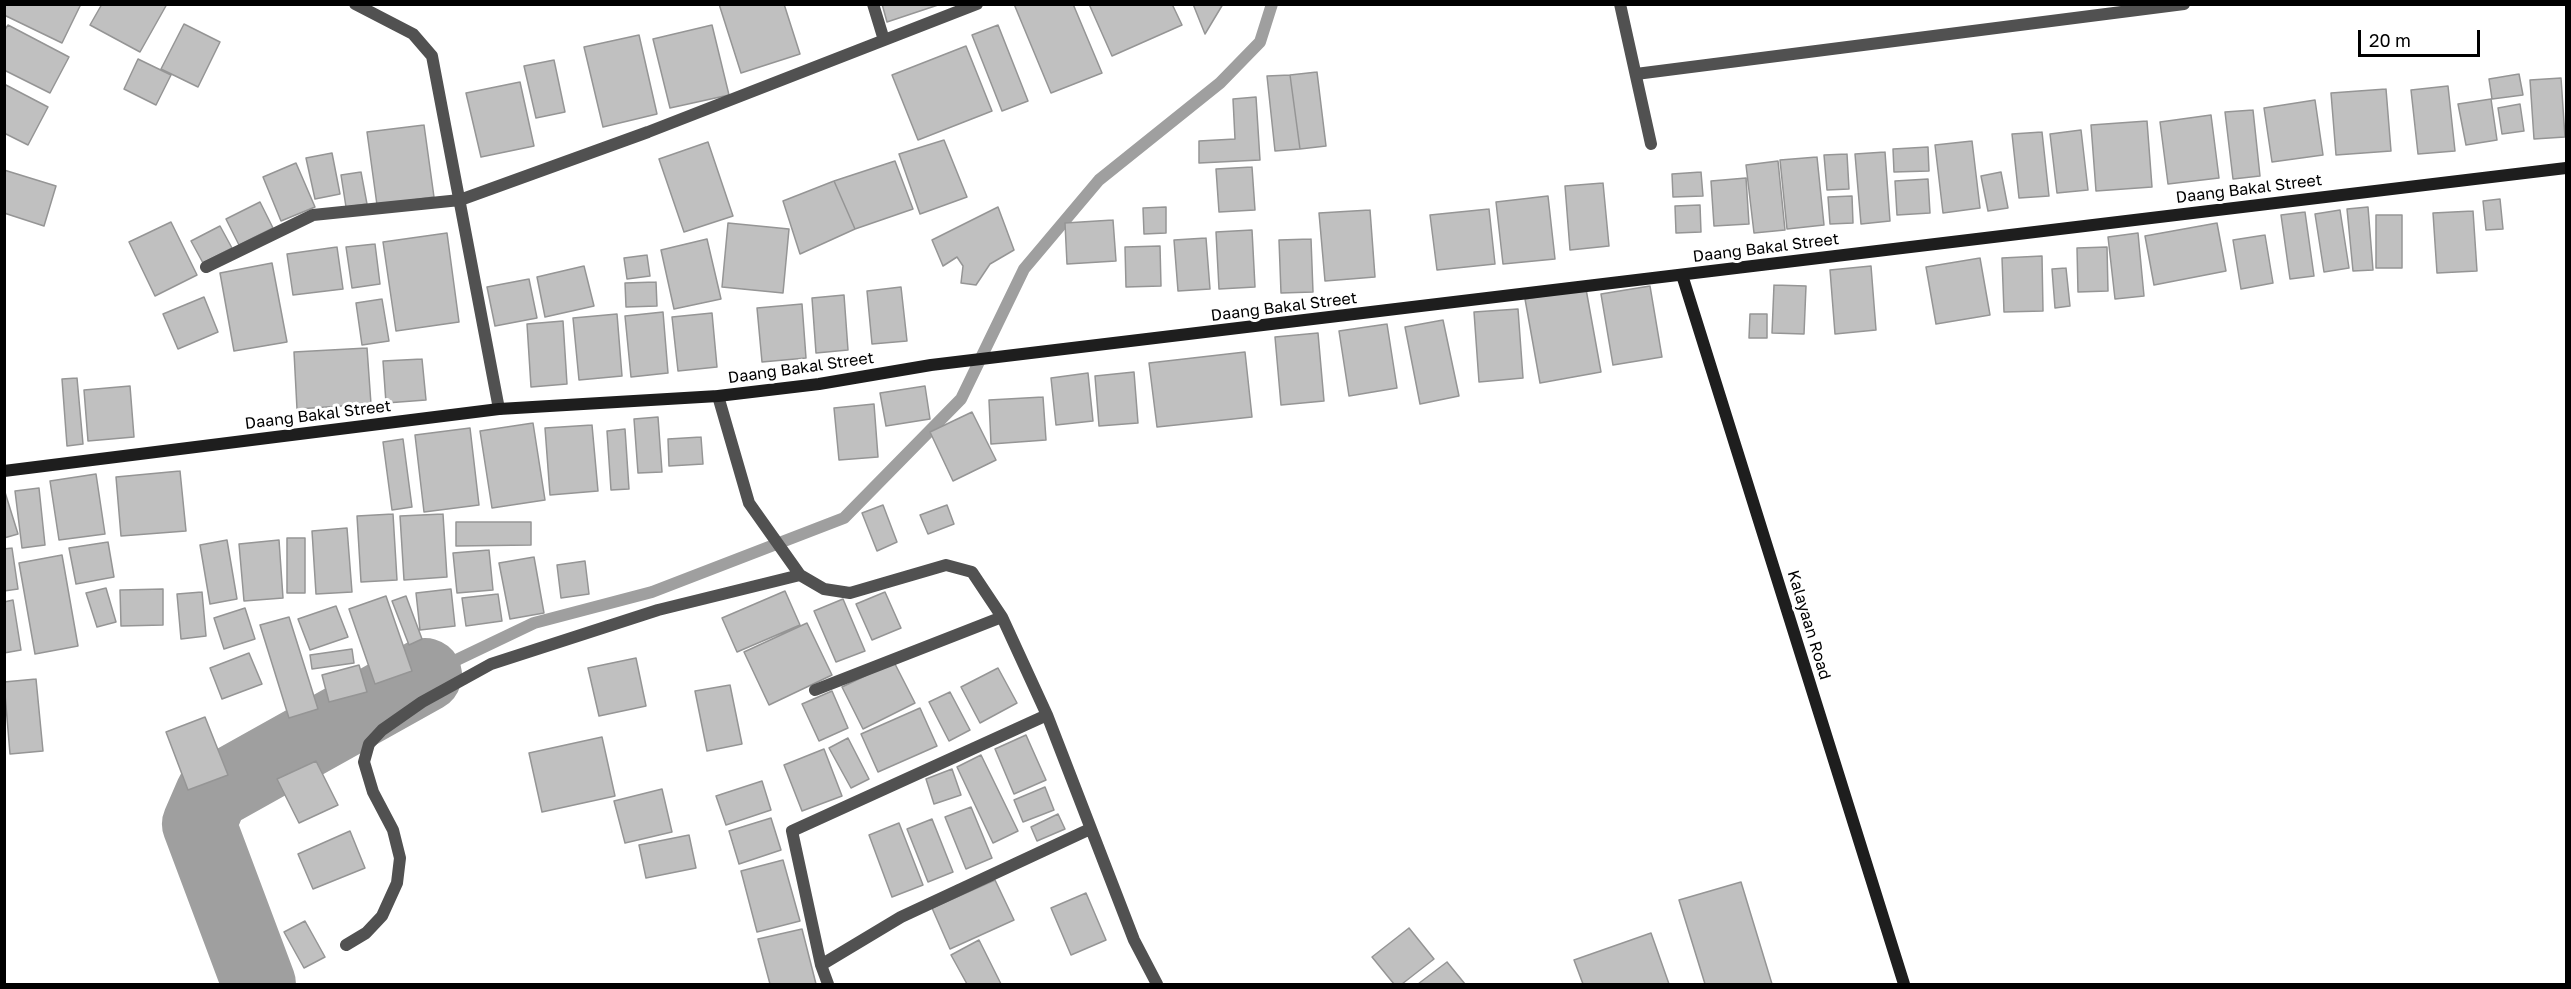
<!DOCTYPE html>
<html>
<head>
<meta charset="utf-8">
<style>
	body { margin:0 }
	#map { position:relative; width:2571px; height:989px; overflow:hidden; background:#fff; font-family:"Golos Text",sans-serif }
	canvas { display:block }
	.frame { position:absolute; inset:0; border:6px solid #000; pointer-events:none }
	.scale { position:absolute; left:2358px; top:30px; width:122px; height:27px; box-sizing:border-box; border:3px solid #000; border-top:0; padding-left:8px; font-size:18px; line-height:21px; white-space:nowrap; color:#000; -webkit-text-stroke:4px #fff; paint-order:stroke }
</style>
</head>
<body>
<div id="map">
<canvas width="2571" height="989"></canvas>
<div class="frame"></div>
<div class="scale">20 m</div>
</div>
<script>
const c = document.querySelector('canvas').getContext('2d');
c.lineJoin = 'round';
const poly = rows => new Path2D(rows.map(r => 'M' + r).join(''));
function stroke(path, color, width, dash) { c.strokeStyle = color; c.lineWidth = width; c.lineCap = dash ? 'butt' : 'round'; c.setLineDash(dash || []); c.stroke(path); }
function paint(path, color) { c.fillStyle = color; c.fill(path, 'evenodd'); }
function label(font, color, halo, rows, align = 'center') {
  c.font = font + ' "Golos Text",sans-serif'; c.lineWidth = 6; c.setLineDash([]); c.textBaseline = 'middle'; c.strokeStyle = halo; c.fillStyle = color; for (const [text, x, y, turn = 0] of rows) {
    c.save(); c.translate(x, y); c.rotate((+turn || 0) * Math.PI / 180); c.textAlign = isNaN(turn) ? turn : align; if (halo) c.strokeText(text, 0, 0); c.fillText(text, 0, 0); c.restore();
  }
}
stroke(poly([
	[425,675,534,623,652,592,844,518,961,399,1024,269,1099,180,1220,83,1260,42,1272,4]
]), '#9f9f9f', 12);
stroke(poly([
	[259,984,199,824,212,794,425,675]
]), '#9f9f9f', 74);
const building = poly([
	[4,4,81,4,62,43,4,15,4,4],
	[102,4,167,4,140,52,90,25,102,4],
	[719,4,784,4,800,54,741,73,719,4],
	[882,4,941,4,887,22,882,4],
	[1014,4,1073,4,1102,73,1051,93,1014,4],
	[1089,4,1172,4,1182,25,1112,56,1089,4],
	[1193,4,1223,4,1205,34,1193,4],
	[184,24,220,42,198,87,161,69,184,24],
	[8,25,69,57,50,93,4,70,4,31,8,25],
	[712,25,729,95,670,108,653,39,712,25],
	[998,25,1028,101,1002,111,972,35,998,25],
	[639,35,657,114,603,127,584,47,639,35],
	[966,46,992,111,918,140,892,75,966,46],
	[138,59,171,75,156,105,124,89,138,59],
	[554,60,565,112,536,118,524,66,554,60],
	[1317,72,1326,146,1300,149,1290,75,1317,72],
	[2519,74,2523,95,2492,99,2489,79,2519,74],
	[1290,75,1300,149,1275,151,1267,76,1290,75],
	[2561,78,2565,137,2534,139,2530,80,2561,78],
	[520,82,534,146,481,157,466,93,520,82],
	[4,84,48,107,28,145,4,133,4,84],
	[2448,86,2455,151,2418,154,2411,90,2448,86],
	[2386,89,2391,151,2336,155,2331,93,2386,89],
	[1256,97,1260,160,1199,163,1199,141,1235,139,1233,99,1256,97],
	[2491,99,2497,140,2466,145,2458,104,2491,99],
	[2315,100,2323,155,2272,162,2264,108,2315,100],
	[2520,104,2524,131,2502,134,2498,108,2520,104],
	[2253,110,2260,176,2233,179,2225,112,2253,110],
	[2211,115,2219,178,2168,184,2160,122,2211,115],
	[2147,121,2152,187,2096,191,2091,125,2147,121],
	[424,125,434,197,377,205,367,132,424,125],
	[2081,130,2088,190,2057,193,2050,134,2081,130],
	[2042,132,2049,196,2019,198,2012,134,2042,132],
	[944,140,967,197,920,214,899,154,944,140],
	[1972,141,1980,208,1943,213,1935,145,1972,141],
	[708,142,733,216,684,232,659,159,708,142],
	[1928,147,1929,171,1894,172,1893,149,1928,147],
	[1885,152,1890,221,1861,224,1855,154,1885,152],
	[332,153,340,194,315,199,306,158,332,153],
	[1847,154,1849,189,1827,190,1824,155,1847,154],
	[1817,157,1824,225,1787,229,1780,160,1817,157],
	[895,161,913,209,855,229,834,181,895,161],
	[1778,161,1785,230,1754,233,1746,165,1778,161],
	[296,163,315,207,281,221,263,177,296,163],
	[1252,167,1255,210,1219,212,1216,169,1252,167],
	[4,170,56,186,44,226,4,213,4,170],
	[361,172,367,204,346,207,341,175,361,172],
	[1701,172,1703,196,1673,197,1672,174,1701,172],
	[2001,172,2008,208,1988,211,1981,176,2001,172],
	[1746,178,1749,224,1714,226,1711,181,1746,178],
	[1928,179,1930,213,1897,215,1895,181,1928,179],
	[834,181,855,229,800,254,783,201,834,181],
	[1603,183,1609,246,1570,250,1565,186,1603,183],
	[1548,196,1555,259,1503,264,1496,202,1548,196],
	[1852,196,1853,223,1830,224,1828,197,1852,196],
	[2500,199,2503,229,2486,230,2483,201,2500,199],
	[260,202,273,228,239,245,226,219,260,202],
	[1700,205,1701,232,1676,233,1675,206,1700,205],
	[998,207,1014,250,990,264,976,285,961,283,963,266,957,257,943,266,932,240,998,207],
	[1166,207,1166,233,1144,234,1143,208,1166,207],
	[2368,207,2373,270,2353,271,2347,209,2368,207],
	[1489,209,1495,264,1437,270,1430,215,1489,209],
	[1370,210,1375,277,1325,281,1319,213,1370,210],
	[2340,210,2349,268,2324,272,2315,214,2340,210],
	[2473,211,2477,271,2437,273,2433,213,2473,211],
	[2305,212,2314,276,2290,279,2281,215,2305,212],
	[2376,215,2402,215,2402,268,2376,268,2376,215],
	[1113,220,1116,261,1067,264,1065,223,1113,220],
	[171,222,197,275,155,296,129,242,171,222],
	[728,223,789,229,783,293,722,287,728,223],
	[2217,223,2226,271,2154,285,2145,236,2217,223],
	[220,226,232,248,203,263,191,241,220,226],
	[1252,230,1255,287,1219,289,1216,232,1252,230],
	[447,233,459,322,396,331,383,242,447,233],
	[2138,233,2144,296,2115,299,2108,237,2138,233],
	[2265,235,2273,283,2241,289,2233,240,2265,235],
	[1206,238,1210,289,1178,291,1174,240,1206,238],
	[707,239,721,299,674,309,661,250,707,239],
	[1311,239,1313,292,1281,293,1279,240,1311,239],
	[375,244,380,284,352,288,346,247,375,244],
	[1160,246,1161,286,1126,287,1125,247,1160,246],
	[337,247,343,289,293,295,287,254,337,247],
	[2107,247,2108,291,2078,292,2077,248,2107,247],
	[647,255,650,276,627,279,624,258,647,255],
	[2042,256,2043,311,2004,312,2002,258,2042,256],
	[1980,258,1990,315,1936,324,1926,267,1980,258],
	[272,263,287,342,234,351,220,273,272,263],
	[584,266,594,306,545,317,537,277,584,266],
	[1871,266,1876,330,1835,334,1830,270,1871,266],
	[2066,268,2070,306,2055,308,2052,269,2066,268],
	[529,279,537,318,495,326,487,287,529,279],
	[656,282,657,306,626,307,625,283,656,282],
	[1774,285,1806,286,1804,334,1772,333,1774,285],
	[1650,286,1662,357,1613,365,1601,294,1650,286],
	[901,287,907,341,872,344,867,291,901,287],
	[1586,289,1601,372,1540,383,1525,299,1586,289],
	[844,295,848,350,816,353,812,298,844,295],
	[204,297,218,332,178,349,163,314,204,297],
	[382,299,389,341,362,345,356,303,382,299],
	[802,304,806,358,762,362,757,308,802,304],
	[1518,309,1523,378,1479,382,1474,312,1518,309],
	[663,312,668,373,631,377,625,316,663,312],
	[712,313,717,367,678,371,672,317,712,313],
	[617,314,622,376,579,380,573,318,617,314],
	[1750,314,1767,314,1767,338,1749,338,1750,314],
	[1443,320,1459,396,1420,404,1405,327,1443,320],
	[563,321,567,384,531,387,527,324,563,321],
	[1387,324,1397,388,1349,396,1339,331,1387,324],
	[1318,333,1324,401,1281,405,1275,337,1318,333],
	[367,348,371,404,297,409,294,352,367,348],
	[1245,352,1252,417,1157,427,1149,363,1245,352],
	[422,359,426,400,386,403,383,361,422,359],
	[1134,372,1138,423,1099,426,1095,376,1134,372],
	[1088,373,1093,421,1056,425,1051,378,1088,373],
	[77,378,83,444,67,446,62,379,77,378],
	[130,386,134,437,88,441,84,390,130,386],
	[925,386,930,419,886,426,880,393,925,386],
	[1043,397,1046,440,991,444,989,400,1043,397],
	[874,404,878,457,839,460,834,408,874,404],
	[972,412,996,460,953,481,930,432,972,412],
	[658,417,662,472,638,473,634,419,658,417],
	[533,423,545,500,492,508,480,431,533,423],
	[592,425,598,491,550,495,545,428,592,425],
	[470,428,479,505,424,512,415,435,470,428],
	[625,429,629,489,611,490,607,431,625,429],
	[701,437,703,464,669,466,668,439,701,437],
	[403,439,412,507,392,510,383,442,403,439],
	[180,471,186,531,121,536,116,477,180,471],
	[96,474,105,534,59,540,50,481,96,474],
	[39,488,45,545,22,548,15,491,39,488],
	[4,489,18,534,4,538,4,489],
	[883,505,897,542,877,551,862,513,883,505],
	[947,505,954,524,928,534,920,515,947,505],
	[393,514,397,580,361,582,357,516,393,514],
	[443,514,447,577,404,580,400,516,443,514],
	[456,522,531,522,531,545,456,546,456,522],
	[347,528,352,592,316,594,312,531,347,528],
	[287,538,305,538,305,593,287,593,287,538],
	[227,540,237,599,210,604,200,545,227,540],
	[279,540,283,598,244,601,239,544,279,540],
	[108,542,114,577,76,584,69,548,108,542],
	[12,548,18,589,4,591,4,549,12,548],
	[489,550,493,590,457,593,453,553,489,550],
	[62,555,78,646,35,654,19,563,62,555],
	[534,557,544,613,510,619,499,563,534,557],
	[585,561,589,594,561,598,557,565,585,561],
	[106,588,116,622,97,627,86,593,106,588],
	[163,589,163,625,121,626,120,590,163,589],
	[451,589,455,626,420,630,416,593,451,589],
	[785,591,800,625,737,652,722,618,785,591],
	[202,592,206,636,181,639,177,594,202,592],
	[885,592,901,628,872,640,856,604,885,592],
	[498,594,502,621,466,626,462,598,498,594],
	[386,596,412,671,375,684,349,609,386,596],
	[406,596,422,639,409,645,392,601,406,596],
	[843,599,865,651,836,662,814,611,843,599],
	[13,600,21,650,4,653,4,602,13,600],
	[336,606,348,637,310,650,298,619,336,606],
	[245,608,255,639,224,649,214,618,245,608],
	[289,617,318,709,289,718,260,625,289,617],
	[807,623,832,675,769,705,744,652,807,623],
	[352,649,354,663,312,669,310,655,352,649],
	[249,653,262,684,222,699,210,668,249,653],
	[636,658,646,706,599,716,588,668,636,658],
	[894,662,915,703,863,729,842,687,894,662],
	[359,665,367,692,329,702,322,675,359,665],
	[998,668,1017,703,980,723,961,687,998,668],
	[36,679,43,751,10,754,4,682,36,679],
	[730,685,742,744,707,751,695,691,730,685],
	[832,691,848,728,819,741,802,704,832,691],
	[950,692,970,730,949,741,929,702,950,692],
	[920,708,937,746,878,772,861,734,920,708],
	[205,717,228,775,188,790,166,732,205,717],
	[1026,735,1046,780,1014,794,995,749,1026,735],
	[602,737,615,796,542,812,529,753,602,737],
	[848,738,869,779,851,788,829,748,848,738],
	[824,749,842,796,802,811,784,765,824,749],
	[981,755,1018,831,993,843,957,767,981,755],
	[316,761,338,805,299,823,277,779,316,761],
	[952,769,961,795,934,804,926,779,952,769],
	[762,781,771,810,726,825,716,796,762,781],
	[1045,787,1054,810,1023,822,1014,800,1045,787],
	[662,789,672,832,625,843,614,801,662,789],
	[971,807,992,858,966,869,945,817,971,807],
	[1058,814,1065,829,1037,841,1031,827,1058,814],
	[771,818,781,850,739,864,729,831,771,818],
	[932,819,953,872,928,882,907,829,932,819],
	[899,823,923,885,892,897,869,835,899,823],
	[350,831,365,868,313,889,298,854,350,831],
	[689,835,696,868,646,878,639,845,689,835],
	[783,860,800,921,757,932,741,871,783,860],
	[995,880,1014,920,950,949,932,908,995,880],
	[1741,882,1772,984,1705,984,1679,900,1741,882],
	[1086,893,1106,940,1071,955,1051,908,1086,893],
	[305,921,325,957,304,968,284,932,305,921],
	[1409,928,1434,959,1402,984,1394,984,1372,957,1409,928],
	[802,929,816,984,770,984,758,939,802,929],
	[1651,933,1669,984,1583,984,1574,960,1651,933],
	[979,940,1001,984,967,984,951,955,979,940],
	[1447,962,1465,984,1418,984,1447,962]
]);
paint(building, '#c0c0c0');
stroke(building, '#959595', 1.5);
stroke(poly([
	[355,4,413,34,432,56,499,409],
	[873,4,884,40],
	[1620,4,1651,144],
	[1636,74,2184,4],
	[206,267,313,215,460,200,648,132,977,4],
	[718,396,749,503,800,575,824,589,850,593,946,565,972,572,1002,617,1047,715,1134,940,1157,984],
	[815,690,1002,617],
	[346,945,366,933,382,916,397,883,400,858,393,830,373,792,364,762,369,744,382,730,422,702,491,664,658,610,800,575],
	[821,965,901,917,1090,829],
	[828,984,821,965,792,831,1047,715]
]), '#515151', 12);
stroke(poly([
	[1682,275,1904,984],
	[4,471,499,409,718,396,819,384,931,365,2566,168]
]), '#1e1e1e', 12);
label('16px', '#000', '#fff', [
	["Daang Bakal Street",2249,189,-7],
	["Daang Bakal Street",1766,248,-7],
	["Daang Bakal Street",1284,307,-7],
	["Daang Bakal Street",801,368,-8],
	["Daang Bakal Street",318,415,-7],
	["Kalayaan Road",1809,625,73]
]);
</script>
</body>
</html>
